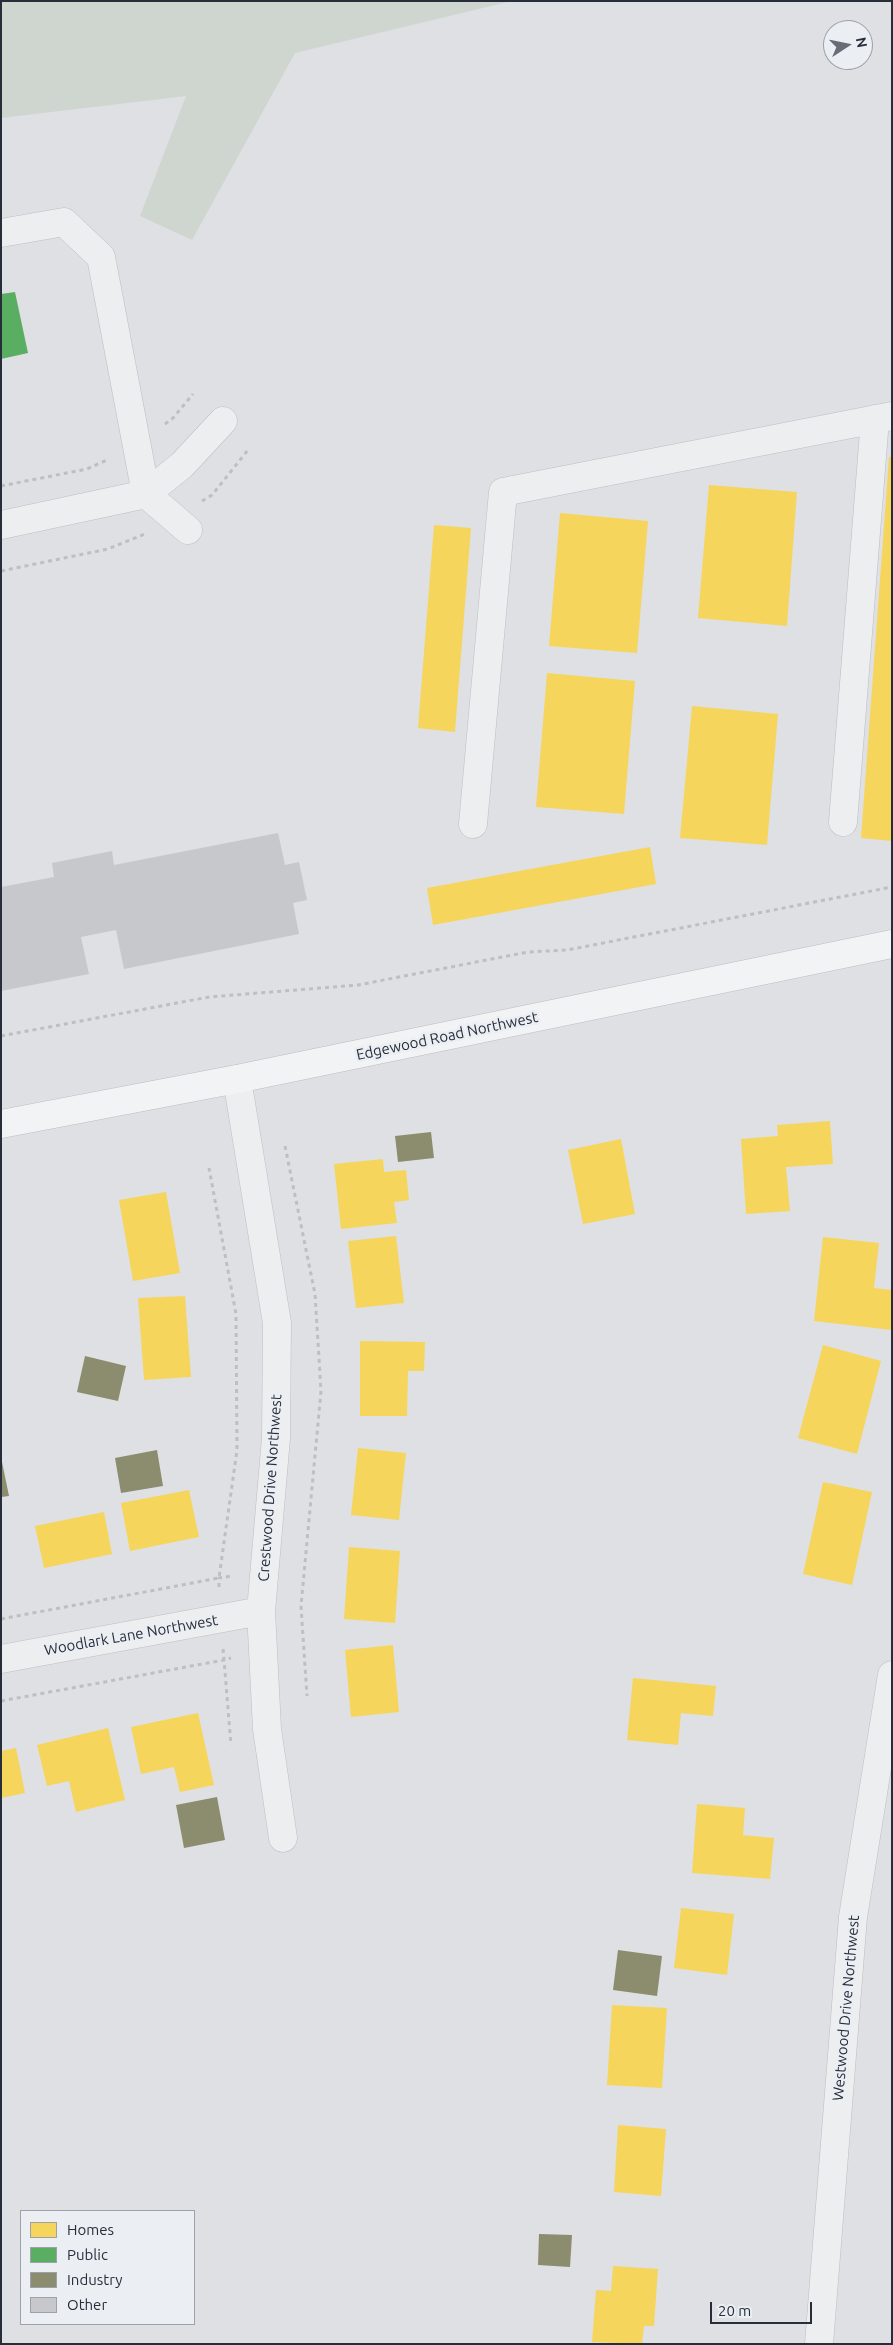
<!DOCTYPE html>
<html>
<head>
<meta charset="utf-8">
<style>
	body { margin:0 }
	#map { position:relative; width:893px; height:2345px; overflow:hidden; background:#dee0e3; font-family:Ubuntu,sans-serif }
	canvas { display:block }
	.frame { position:absolute; inset:0; border:2px solid #272e3a; pointer-events:none }
	.legend { position:absolute; left:20px; top:2210px; width:175px; height:115px; box-sizing:border-box; background:#ebeef3; border:1px solid #9da1a9; margin:0; padding:6px 9px; list-style:none; font-size:15px; color:#272e3a }
	.legend li { display:flex; align-items:center; gap:10px; height:25px }
	.legend b { width:25px; border:1px solid #9da1a9 }
	.north { position:absolute; left:823px; top:20px; width:50px; height:50px; box-sizing:border-box; background:#ebeef3; border:1px solid #9da1a9; border-radius:50%; rotate:79deg; font-size:14px; font-weight:700; line-height:20px; text-align:center; color:#272e3a }
	.north::after { content:''; display:block; margin:auto; width:18px; height:22px; background:#676c75; clip-path:polygon(50% 0,100% 100%,50% 72%,0 100%) }
	.scale { position:absolute; left:710px; top:2302px; width:102px; height:22px; box-sizing:border-box; border:2px solid #272e3a; border-top:0; padding-left:6px; font-size:15px; line-height:18px; white-space:nowrap; color:#272e3a; -webkit-text-stroke:4px #ebeef3; paint-order:stroke }
</style>
</head>
<body>
<div id="map">
<canvas width="893" height="2345"></canvas>
<div class="frame"></div>
<ul class="legend">
<li><b style="height:14px;background:#f6d55c"></b>Homes</li>
<li><b style="height:14px;background:#5aae61"></b>Public</li>
<li><b style="height:14px;background:#8c8c6e"></b>Industry</li>
<li><b style="height:14px;background:#c6c8cb"></b>Other</li>
</ul>
<div class="north">N</div>
<div class="scale">20 m</div>
</div>
<script>
const c = document.querySelector('canvas').getContext('2d');
c.lineJoin = 'round';
function paint(path, color) { c.fillStyle = color; c.fill(path, 'evenodd'); }
const poly = rows => new Path2D(rows.map(r => 'M' + r).join(''));
function stroke(path, color, width, dash) { c.strokeStyle = color; c.lineWidth = width; c.lineCap = dash ? 'butt' : 'round'; c.setLineDash(dash || []); c.stroke(path); }
function label(font, color, halo, rows, align = 'center') {
  c.font = font + ' Ubuntu,sans-serif'; c.lineWidth = 5; c.setLineDash([]); c.textBaseline = 'middle'; c.strokeStyle = halo; c.fillStyle = color; for (const [text, x, y, turn = 0] of rows) {
    c.save(); c.translate(x, y); c.rotate((+turn || 0) * Math.PI / 180); c.textAlign = isNaN(turn) ? turn : align; if (halo) c.strokeText(text, 0, 0); c.fillText(text, 0, 0); c.restore();
  }
}
paint(poly([
	[1,1,512,1,295,53,192,240,140,216,186,96,1,118]
]), '#cfd6cf');
paint(poly([
	[889,457,892,457,892,841,861,838],
	[709,485,797,492,787,626,698,618],
	[560,513,648,521,637,653,549,646],
	[434,525,471,528,455,732,418,728],
	[547,673,635,681,624,814,536,807],
	[692,706,778,714,767,845,680,838],
	[650,847,656,884,433,925,427,888],
	[830,1121,833,1164,786,1167,790,1211,746,1214,741,1139,778,1136,777,1125],
	[621,1139,635,1214,583,1224,568,1150],
	[383,1159,384,1172,406,1170,409,1200,394,1202,397,1223,341,1229,334,1164],
	[166,1192,180,1273,133,1281,119,1200],
	[396,1236,404,1303,356,1308,348,1241],
	[823,1237,879,1243,874,1288,892,1290,892,1330,814,1321],
	[185,1296,191,1377,144,1380,138,1298],
	[360,1341,425,1342,424,1371,408,1371,407,1416,360,1416],
	[823,1345,881,1361,857,1454,798,1438],
	[358,1448,406,1453,399,1520,351,1515],
	[823,1482,872,1492,852,1585,803,1574],
	[189,1490,199,1537,130,1551,121,1503],
	[104,1512,112,1554,44,1568,35,1526],
	[349,1547,400,1551,395,1623,344,1619],
	[393,1645,399,1712,351,1717,345,1650],
	[633,1678,716,1686,713,1716,681,1713,678,1745,627,1740],
	[198,1713,214,1785,180,1792,174,1767,141,1774,131,1727],
	[108,1728,125,1800,76,1812,69,1781,47,1786,37,1745],
	[16,1748,25,1793,1,1798,1,1751],
	[697,1804,745,1808,743,1835,774,1838,770,1879,692,1873],
	[681,1908,734,1914,727,1975,674,1968],
	[612,2005,667,2008,662,2088,607,2085],
	[618,2125,666,2129,661,2196,614,2192],
	[613,2266,658,2269,654,2326,644,2326,642,2344,592,2342,596,2290,611,2291]
]), '#f6d55c');
paint(poly([
	[15,292,28,353,1,359,1,294]
]), '#5aae61');
paint(poly([
	[431,1132,434,1158,398,1162,395,1136],
	[85,1356,126,1366,118,1401,77,1392],
	[157,1450,163,1486,121,1493,115,1458],
	[1,1457,9,1496,1,1497],
	[217,1797,225,1840,184,1848,176,1805],
	[618,1950,662,1956,657,1996,613,1990],
	[539,2234,572,2235,570,2267,538,2265]
]), '#8c8c6e');
paint(poly([
	[278,833,285,865,299,862,307,900,293,903,299,934,124,969,116,930,81,937,89,974,1,991,1,887,54,877,52,863,112,851,114,865]
]), '#c6c8cb');
const minor = poly([
	[1,233,64,222,101,257,146,494,188,530],
	[1,525,146,494,182,465,223,421],
	[843,822,875,419],
	[473,824,503,492,892,416],
	[237,1079,277,1323,276,1438,261,1611,267,1729,283,1838],
	[1,1659,261,1611],
	[819,2344,853,1917,892,1675]
]);
const major = poly([
	[1,1124,237,1079,892,944]
]);
stroke(minor, '#bcbec1', 29);
stroke(major, '#bbbdc1', 29);
stroke(poly([
	[165,424,173,418,193,394],
	[1,486,87,469,107,460],
	[202,501,212,495,248,450],
	[1,571,108,549,145,534],
	[1,1036,209,997,358,985,528,952,567,950,892,887],
	[285,1146,315,1294,321,1391,301,1606,307,1696],
	[219,1587,219,1578,232,1576],
	[1,1619,219,1578,237,1450,236,1314,209,1168],
	[223,1649,224,1660,231,1658],
	[1,1701,224,1660,231,1745]
]), '#bdbfc2', 3, [4, 4]);
stroke(minor, '#edeef0', 28);
stroke(major, '#f2f3f4', 28);
label('15px', '#272e3a', '#ebeef3', [
	["Edgewood Road Northwest",447,1036,-12],
	["Crestwood Drive Northwest",270,1488,-86],
	["Woodlark Lane Northwest",131,1635,-10],
	["Westwood Drive Northwest",846,2008,-85]
]);
</script>
</body>
</html>
